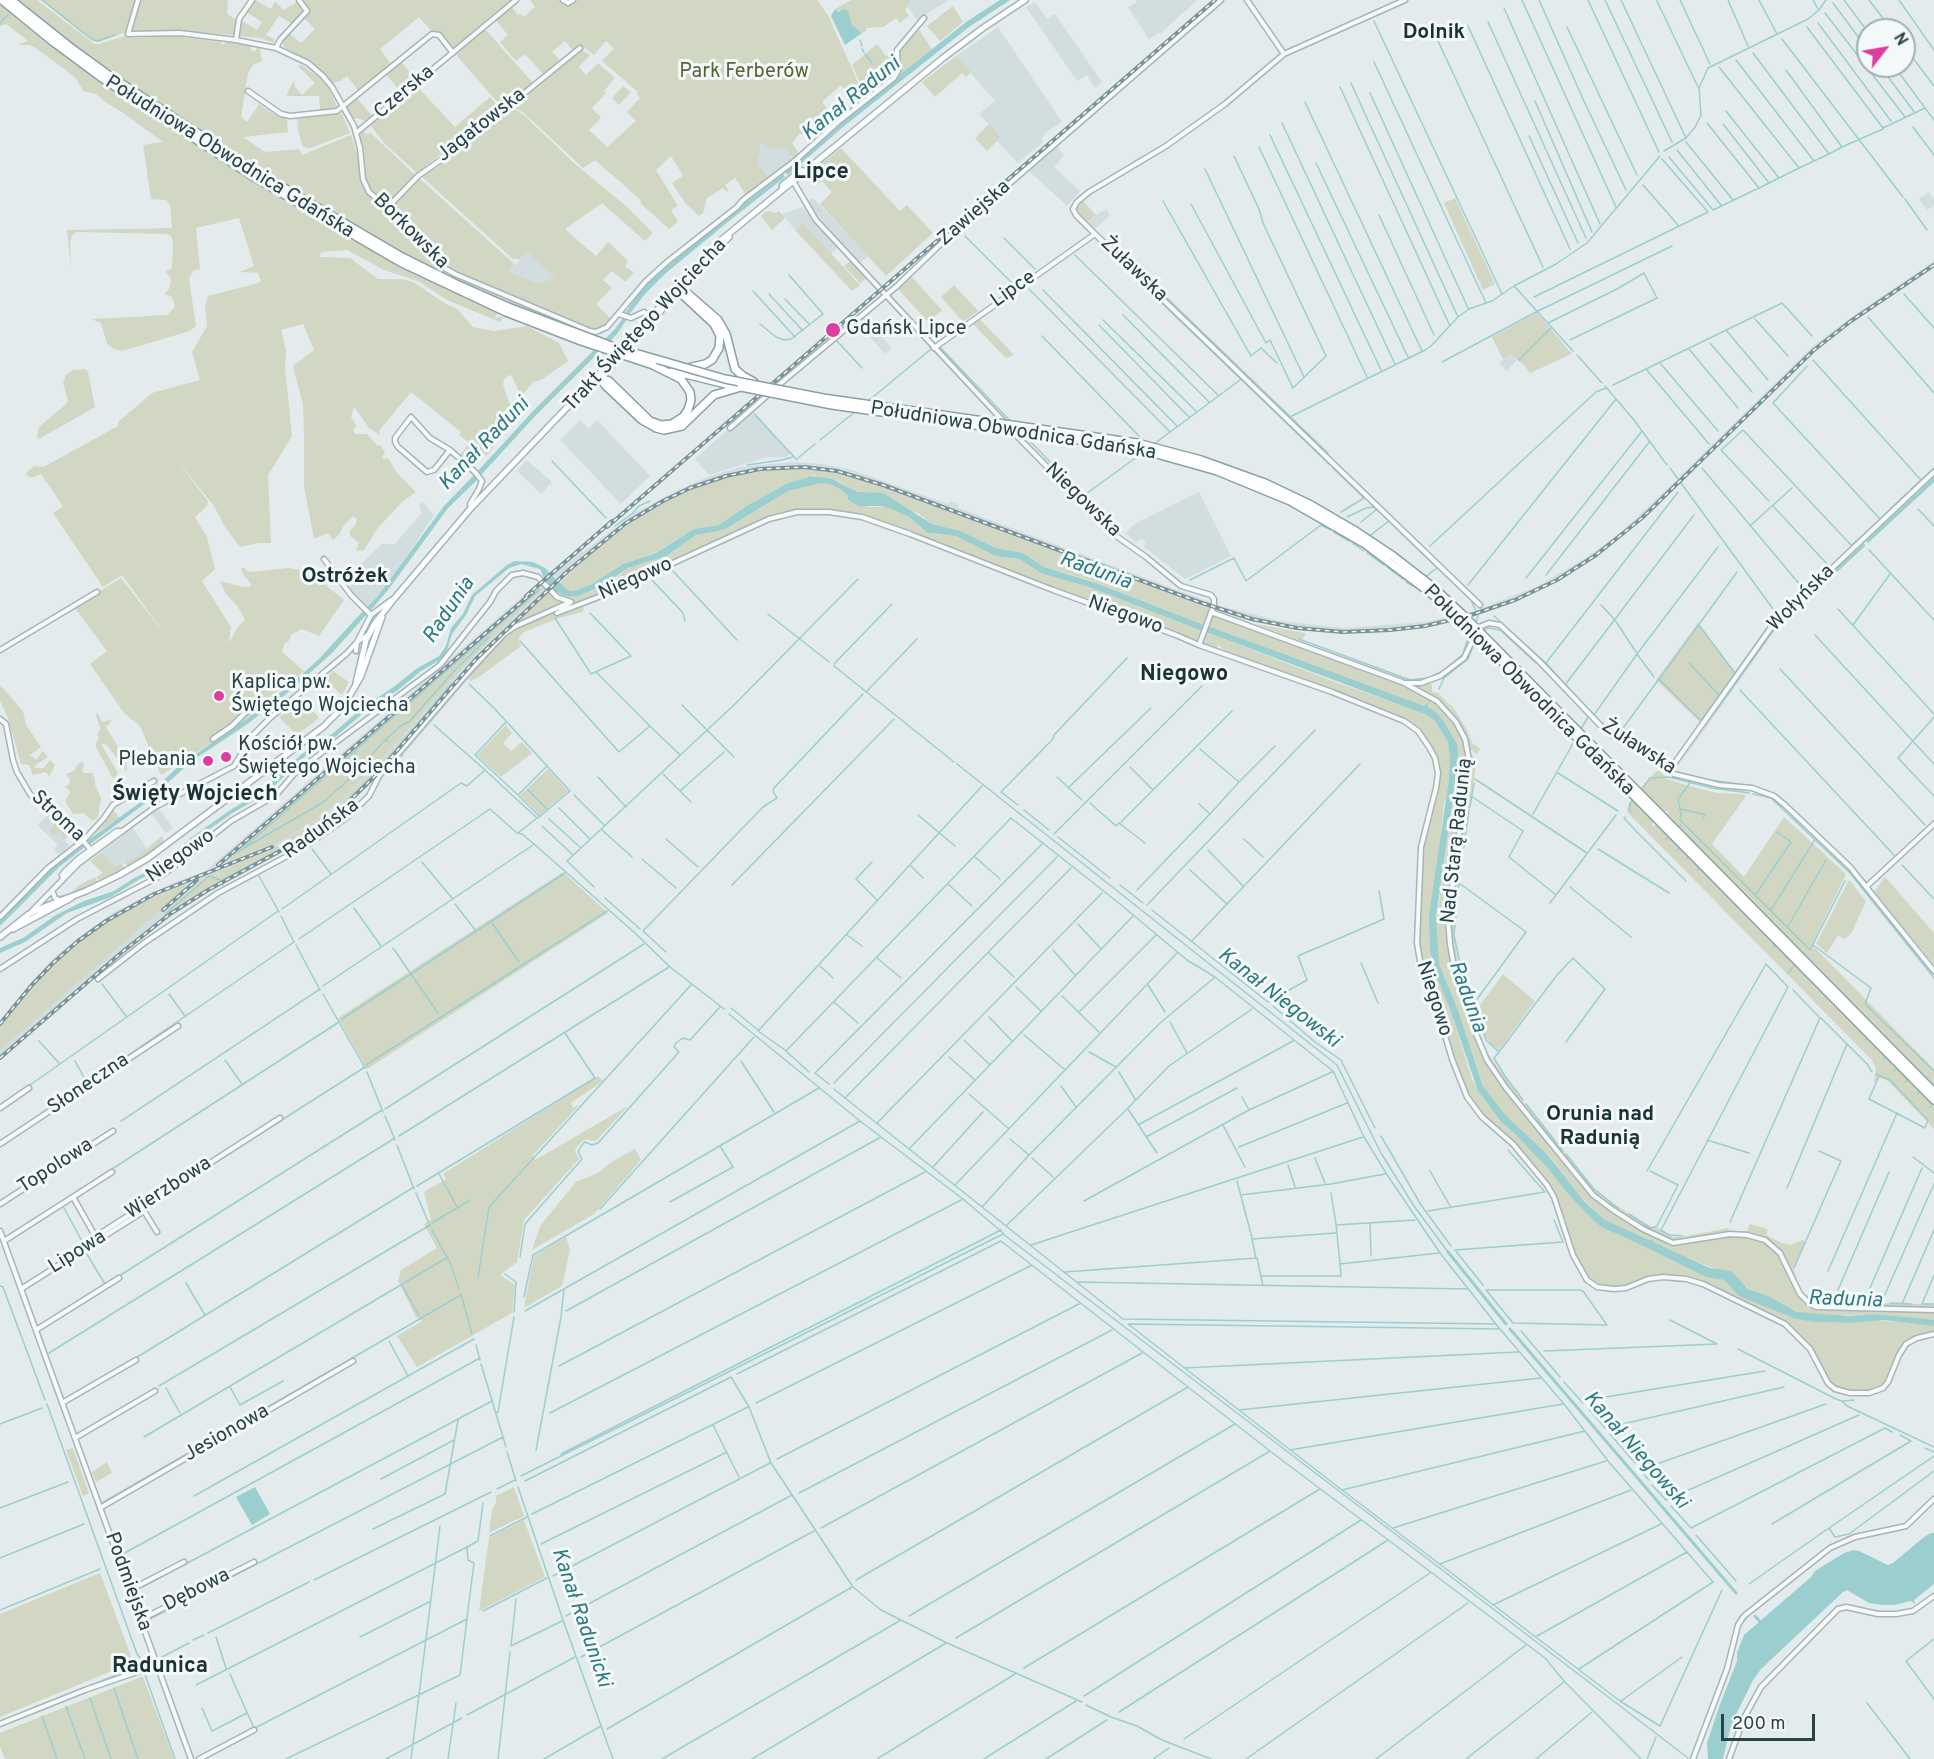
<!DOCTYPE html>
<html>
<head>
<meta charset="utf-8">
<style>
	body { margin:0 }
	#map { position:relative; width:1934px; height:1759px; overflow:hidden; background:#e3ebec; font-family:Overpass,sans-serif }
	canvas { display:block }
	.north { position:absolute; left:1856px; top:18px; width:60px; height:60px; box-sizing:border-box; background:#f3f8f9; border:2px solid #a2afb1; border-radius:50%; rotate:59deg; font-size:16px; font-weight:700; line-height:24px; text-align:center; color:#294246 }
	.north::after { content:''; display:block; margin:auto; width:21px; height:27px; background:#dc3da1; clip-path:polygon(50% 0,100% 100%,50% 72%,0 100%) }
	.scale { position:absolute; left:1721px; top:1714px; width:94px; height:27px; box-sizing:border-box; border:3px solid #294246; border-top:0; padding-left:8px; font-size:18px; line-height:21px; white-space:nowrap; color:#294246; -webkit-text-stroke:4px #f3f8f9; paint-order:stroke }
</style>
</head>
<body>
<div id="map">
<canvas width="1934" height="1759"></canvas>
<div class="north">N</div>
<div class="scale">200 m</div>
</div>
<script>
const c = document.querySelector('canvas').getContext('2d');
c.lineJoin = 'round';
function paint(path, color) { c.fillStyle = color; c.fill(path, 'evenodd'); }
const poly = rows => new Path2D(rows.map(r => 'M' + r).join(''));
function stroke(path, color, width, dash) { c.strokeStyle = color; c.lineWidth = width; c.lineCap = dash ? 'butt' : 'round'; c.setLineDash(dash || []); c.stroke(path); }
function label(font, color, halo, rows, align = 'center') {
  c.font = font + ' Overpass,sans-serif'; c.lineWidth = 6; c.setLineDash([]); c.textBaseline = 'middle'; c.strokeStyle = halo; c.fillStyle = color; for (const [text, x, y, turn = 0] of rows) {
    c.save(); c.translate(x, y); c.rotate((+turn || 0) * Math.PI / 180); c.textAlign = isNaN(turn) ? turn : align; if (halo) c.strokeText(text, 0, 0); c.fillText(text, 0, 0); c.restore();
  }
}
paint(poly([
	[911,0,949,0,926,14,919,23,907,6],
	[1136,0,1197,0,1160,34,1158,33,1149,39,1128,7,1137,2],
	[1035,2,1047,19,1055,14,1102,82,1095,88,1087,75,1077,81,1026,7],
	[998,27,1062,122,1048,131,1041,139,1043,142,1018,163,997,141,1001,137,979,114,995,101,956,56],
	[764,143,773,148,785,147,794,161,774,176,769,177,757,164,760,155,760,145],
	[1056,145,1064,155,1054,167,1080,191,1067,206,1028,170],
	[1929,192,1934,199,1934,205,1927,210,1919,199],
	[813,198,868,256,860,263,808,205,807,202],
	[803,207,838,248,831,254,803,223,795,230,782,214],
	[1106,208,1110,215,1095,229,1088,222,1102,211,1105,211],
	[527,252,556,278,539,285,509,272],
	[1934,261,1934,266,1856,319,1814,352,1683,480,1680,476,1813,346,1857,313],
	[863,316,892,348,885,354,857,322],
	[1510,354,1517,360,1507,371,1499,363],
	[753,410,791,453,786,457,767,457,709,475,695,459,724,433,740,423,742,420],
	[580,420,589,429,597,420,650,476,621,504,560,440],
	[527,460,552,482,541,494,517,471],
	[793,462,823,464,849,469,948,504,950,501,959,504,958,508,1212,603,1210,609,859,479,819,471,794,469,769,470,737,475,682,494,627,524,595,549,560,581,550,572,579,548,583,552,635,513,680,489,710,476,741,467],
	[1675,481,1678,485,1656,506,1620,539,1596,557,1547,587,1481,614,1480,609,1538,586,1587,557,1624,530],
	[1199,492,1231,556,1185,579,1143,546,1146,543,1142,539,1136,542,1125,533,1135,524],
	[423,502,434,515,408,554,377,597,366,608,350,591,353,577,360,570,358,567,360,565,382,544,395,544,422,513,419,506],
	[538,583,549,592,485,651,378,776,340,813,294,846,201,896,168,918,129,948,0,1060,0,1020,36,977,59,953,114,912,175,882,203,873],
	[1216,605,1281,621,1344,628,1425,622,1472,611,1474,616,1409,630,1368,633,1334,633,1297,630,1249,621,1214,611],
	[158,808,173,828,166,833,151,813],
	[50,813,63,822,65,826,59,832,69,846,59,855,54,850,58,845,37,825],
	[133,828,147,849,138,856,115,868,102,852]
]), '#d1ddde');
paint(poly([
	[15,0,37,0,94,44,99,44,125,36,133,38,174,36,221,42,223,45,227,41,251,45,251,50,255,52,257,47,260,48,262,61,253,65,248,73,241,117,247,122,259,104,274,114,287,118,288,132,243,137,265,152,299,149,302,155,351,135,359,159,359,175,366,190,402,224,436,265,460,279,585,332,510,304,434,270,392,247,247,163,142,95,82,53],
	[41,0,137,0,126,32,98,42,89,39],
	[140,0,228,0,227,13,237,21,235,35,165,30,134,32,132,28],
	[255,0,271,9,275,2,284,10,297,2,303,9,303,13,292,24,279,16,266,35,274,39,274,43,260,38,238,36,241,20,257,30,262,22,246,12],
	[301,0,515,0,455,50,450,52,419,17,380,49,392,65,358,90,347,76,340,81,332,83,311,62,284,47,282,41,289,33,301,43,315,29,304,18,310,11],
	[530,0,561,0,567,5,574,0,817,0,828,15,865,98,858,104,841,85,822,102,837,121,824,132,816,122,801,135,800,133,792,143,800,155,797,157,794,161,785,147,782,149,773,148,770,150,764,143,760,145,760,155,757,164,770,178,747,196,735,178,725,185,729,191,727,192,723,188,707,198,703,213,699,216,686,204,672,183,683,176,671,156,656,170,678,206,671,210,678,222,669,229,640,203,642,202,636,196,595,160,583,168,524,113,517,109,506,108,550,75,553,75,557,69,578,51,582,50,590,55,579,67,586,75,598,63,615,78,604,91,606,93,592,108,601,118,589,130,607,147,636,121,627,112,640,98,637,94,638,92,602,61,614,48,606,41,594,55,584,47,580,47,574,52,565,41,552,52,559,59,558,66,546,75,543,74,525,54,516,61,500,42,508,35,495,19,511,6,518,15,520,14,524,17,535,7],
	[852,0,911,0,905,10,909,16,900,23,896,18,883,27,866,28,866,31,862,33,852,25,848,14,835,9],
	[0,2,92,75,250,178,384,257,497,313,495,318,504,316,500,322,447,300,418,281,384,270,347,250,322,252,319,257,350,258,378,279,402,279,413,282,446,304,457,309,473,327,494,331,527,326,559,343,568,361,541,380,533,382,521,397,512,376,509,375,504,379,503,385,511,408,510,425,487,456,479,449,467,462,459,456,470,443,459,435,461,432,411,392,379,431,380,435,369,428,355,408,353,409,351,417,357,427,353,429,355,434,367,434,377,445,381,446,385,453,382,457,383,459,388,458,397,473,416,492,403,501,377,529,364,550,356,551,359,543,350,536,350,530,355,526,357,519,353,516,344,525,339,535,333,540,328,533,314,539,304,486,304,433,303,405,293,366,314,350,303,324,281,330,286,350,285,367,292,436,268,475,271,543,259,543,240,547,225,527,214,506,171,453,208,501,207,506,195,517,207,537,215,569,202,581,231,627,229,643,237,628,245,620,238,607,226,594,220,581,243,587,250,587,250,583,242,572,241,568,246,568,246,571,252,572,289,568,299,570,318,579,344,600,319,636,302,629,291,635,289,641,284,644,282,652,304,671,258,706,245,721,161,775,140,726,124,713,90,664,107,651,74,607,121,578,167,637,122,575,103,587,53,513,63,506,41,474,32,478,25,474,34,466,43,467,49,464,118,426,118,422,152,393,200,380,192,352,207,326,205,307,208,296,258,283,261,281,258,273,240,272,254,266,239,218,196,228,200,269,193,271,189,279,196,326,190,331,122,351,114,349,107,344,101,323,91,319,167,315,175,307,172,297,164,294,169,289,171,281,170,276,165,272,172,268,173,243,171,236,166,234,76,232,72,236,70,242,71,269,67,230,172,228,170,205,166,200,151,199,143,145,163,142,122,112,105,102,96,94,83,91,76,78,36,48,29,45,18,45,28,41,6,24,0,26],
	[953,6,963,22,940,41,927,26],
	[484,28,533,83,533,86,506,106,500,105,457,56,456,52],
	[919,30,933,51,867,101,899,75,898,52,900,48],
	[877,44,886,56,896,51,897,70,893,78,876,89,868,91,862,87,852,65],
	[956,56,971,72,966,77,962,73,935,97,922,82],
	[401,62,416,80,401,92,386,74],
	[302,65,320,78,329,89,337,106,335,109,320,110,319,96,286,96,294,80,295,87,302,95,315,83,298,66],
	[416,85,455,127,490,97,501,110,465,134,417,173,385,144,370,125],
	[623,86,631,92,619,105,612,98],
	[357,98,372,116,366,121,356,118,352,120,347,109,347,105],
	[505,110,516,110,525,116,574,163,625,205,653,233,645,241,602,203,565,229,596,256,608,242,628,261,625,266,634,273,625,282,612,271,603,280,612,288,596,304,612,320,605,326,596,330,558,316,559,312,555,315,448,269,449,265,444,267,424,247,408,225,390,208,417,179,420,179,511,261,515,264,509,272,539,284,555,278,527,252,520,259,513,259,421,176,432,167,435,169,469,139,467,136],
	[342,114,350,133,310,148,303,147,298,131,297,117],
	[989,124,1001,137,987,151,975,138],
	[363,131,367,134,371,133,416,176,387,205,372,193,364,180,358,134],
	[841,148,900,211,907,205,933,233,886,276,820,204,832,192,822,181,817,185,808,174],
	[1455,198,1495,284,1483,290,1444,203],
	[1083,201,1096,215,1088,222,1076,210],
	[767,211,776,213,779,211,785,218,772,230,761,216],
	[803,223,860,285,852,291,795,230],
	[850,261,866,279,860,283,844,266],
	[910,275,942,310,928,322,897,288],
	[954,285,978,311,963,322,941,297],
	[1537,313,1572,354,1530,373,1523,364,1510,354,1503,359,1492,337],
	[979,318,1014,355,1006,358,972,323],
	[86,369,88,372,95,407,39,439,37,436,39,427,66,404,68,400,63,383,66,375,73,370],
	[794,469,831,472,872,483,1210,609,1204,625,1092,581,1044,567,1023,553,996,548,961,531,932,524,918,513,869,501,838,481,818,478,813,474,812,476,788,483,745,507,719,525,694,529,657,552,623,564,588,587,571,591,559,584,580,563,619,530,645,512,673,497,707,484,737,475,769,470],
	[807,482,830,482,842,488,852,498,869,507,893,507,918,523,931,534,957,536,995,556,1023,560,1043,574,1089,587,1202,631,1200,637,1197,642,862,516,823,511,795,511,768,518,575,606,603,596,602,600,584,606,583,612,559,618,524,632,518,639,521,646,479,677,471,681,468,679,403,755,399,751,485,651,550,590,556,597,569,602,564,605,579,602,572,602,560,598,551,590,552,589,560,594,569,597,592,591,615,579,628,568,666,556,696,535,718,531,727,528,776,498,787,489],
	[542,586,544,587,543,589,472,657,381,760,342,799,316,819,288,837,259,852,230,864,227,860],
	[1213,614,1422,693,1433,699,1456,723,1469,752,1477,759,1456,901,1454,935,1457,956,1472,1000,1476,1007,1474,1016,1486,1051,1525,1104,1596,1192,1651,1228,1657,1227,1672,1237,1682,1237,1729,1228,1728,1231,1747,1231,1750,1224,1768,1229,1766,1235,1782,1243,1790,1245,1802,1240,1806,1242,1793,1268,1801,1291,1816,1302,1852,1303,1855,1301,1900,1304,1934,1304,1934,1320,1874,1314,1809,1317,1752,1291,1741,1282,1718,1270,1686,1257,1685,1258,1605,1220,1579,1195,1548,1154,1505,1121,1486,1094,1459,1013,1437,967,1435,931,1458,765,1457,744,1445,723,1434,711,1421,705,1399,698,1208,626],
	[1698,623,1735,672,1700,722,1656,680],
	[1256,624,1304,633,1306,634,1301,641],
	[1206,632,1335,682,1395,703,1407,705,1434,717,1453,750,1446,799,1444,802,1436,879,1429,916,1431,957,1453,1018,1472,1079,1482,1097,1501,1122,1546,1162,1568,1194,1603,1228,1622,1235,1706,1277,1724,1280,1747,1296,1796,1319,1813,1322,1851,1323,1877,1320,1934,1325,1934,1334,1923,1335,1904,1345,1884,1386,1869,1393,1842,1391,1830,1385,1816,1358,1785,1323,1699,1281,1660,1276,1622,1288,1597,1286,1587,1279,1574,1256,1554,1196,1512,1142,1481,1116,1469,1098,1424,971,1419,954,1419,933,1422,894,1422,849,1439,772,1424,737,1400,717,1392,714,1233,656,1218,645,1217,647,1230,655,1202,645],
	[333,671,349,682,342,695,325,680],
	[459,675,368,783,337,811,292,844,206,889,165,915,164,914,209,875,215,873,218,876,221,876,220,871,281,844,334,809,372,773],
	[1429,682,1432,685,1432,692,1438,693,1455,710,1468,732,1473,745,1475,744,1480,749,1477,754,1469,749,1453,717,1445,707,1404,684],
	[0,685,23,711,26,725,41,747,30,755,36,760,43,751,48,757,35,765,35,768,44,768,50,760,55,765,49,777,46,772,33,775,29,765,21,764,8,718,0,701],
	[303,698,319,718,297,735,279,717],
	[97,712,102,722,113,719,106,727,126,760,127,772,107,745,101,744,118,773,114,778,112,777,96,747,96,743,99,738,97,734,101,729,96,716],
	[506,725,512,733,503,743,511,751,522,742,532,753,501,777,477,755],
	[82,762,84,765,82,770,84,773,92,773,95,780,95,785,101,798,98,817,93,821,83,813,73,814,65,801,70,792,65,786,69,785,70,779,66,774,74,771,77,765],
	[548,769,568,791,540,815,520,795],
	[1656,771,1660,771,1667,779,1689,786,1717,793,1743,794,1746,796,1712,844,1744,877,1784,817,1846,874,1812,945,1934,1069,1934,1087,1666,815,1669,812,1664,811,1652,824,1653,827,1656,825,1667,835,1934,1105,1934,1129,1888,1081,1878,1077,1876,1082,1874,1081,1876,1068,1872,1060,1630,815,1627,811,1628,805],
	[112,808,119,818,91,836,96,828],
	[59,820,73,832,64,840,59,832,62,828,54,835,49,830],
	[162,836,164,843,152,853,129,867,124,863,138,856],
	[102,852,115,867,122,864,125,869,100,882,96,877,103,873,90,861],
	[563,872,608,913,367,1069,338,1018],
	[95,877,97,881,95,884,63,897,57,896,71,893,79,885],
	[1885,877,1934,933,1934,965,1874,892],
	[1849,880,1866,901,1852,932,1845,939,1838,935,1827,953,1816,944],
	[184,884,186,888,0,1050,0,1027,32,987,62,956,88,935,116,916,154,896],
	[1503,974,1535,1001,1499,1050,1491,1044,1484,1034,1478,1008],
	[598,1076,603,1081,571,1103,573,1108,581,1103,533,1155,535,1160,628,1106,597,1140,592,1141,586,1139,578,1145,575,1151,579,1159,524,1220,517,1262,500,1275,515,1285,512,1313,417,1367,397,1336,422,1321,416,1317,398,1281,401,1270,437,1248,424,1224,431,1220,424,1192,446,1179,443,1174],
	[635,1149,641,1160,594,1214,532,1250,540,1226,576,1182,598,1173,613,1161],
	[566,1237,570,1250,562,1286,524,1308,534,1256],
	[73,1448,89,1493,83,1496,66,1450],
	[107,1462,112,1473,96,1482,92,1472],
	[514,1487,524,1516,489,1533,492,1510,496,1503,496,1496],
	[524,1520,545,1577,479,1611,489,1538],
	[100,1573,131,1656,129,1664,0,1717,0,1614],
	[141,1677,143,1677,174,1759,5,1759,0,1747,0,1733]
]), '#d2d7c3');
paint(poly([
	[1000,0,1010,0,969,27,843,127,788,175,785,172,840,123,966,22],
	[835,9,839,12,843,9,848,11,852,25,862,33,845,45,831,16],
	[783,174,785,177,729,221,666,273,645,294,628,316,624,315,641,290,651,280,725,218],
	[623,318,627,319,617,334,537,414,481,475,477,472,535,409,615,329],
	[475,474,479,478,448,508,388,590,370,611,366,608,377,597,444,506],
	[812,476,832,479,857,492,883,493,932,524,961,531,996,548,1023,553,1044,567,1099,584,1204,625,1202,631,1089,587,1043,574,1019,559,995,556,956,536,928,533,909,517,892,509,881,506,859,506,848,500,848,496,842,490,830,484,820,483,788,491,727,528,718,531,696,535,666,556,628,568,602,586,578,596,569,597,556,592,545,580,540,569,521,564,509,568,475,596,466,615,452,634,446,654,440,660,421,671,398,690,368,709,334,738,304,757,266,794,234,812,191,842,189,839,232,809,263,790,302,754,332,734,365,706,395,686,416,669,439,656,446,646,451,628,463,614,472,595,507,565,515,561,533,562,545,568,565,588,571,591,577,590,592,584,623,564,656,553,694,529,719,525,745,507,788,483],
	[1934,477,1934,482,1868,543,1866,541,1868,539],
	[1864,543,1865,546,1774,631,1674,772,1772,631,1793,608],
	[363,611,367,614,333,652,290,691,246,725,192,761,143,805,89,845,87,841,138,804,181,764,248,718,292,683,318,660],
	[1208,626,1424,706,1431,700,1427,706,1437,713,1445,723,1457,744,1458,752,1457,771,1436,917,1439,964,1459,1013,1483,1086,1505,1115,1547,1154,1584,1201,1605,1220,1651,1241,1653,1239,1653,1242,1710,1268,1731,1271,1748,1289,1768,1296,1797,1312,1848,1316,1874,1314,1927,1319,1934,1320,1934,1326,1884,1320,1851,1323,1813,1322,1796,1319,1739,1296,1724,1280,1706,1277,1629,1239,1603,1228,1594,1221,1568,1194,1547,1167,1516,1135,1501,1122,1478,1091,1451,1012,1434,969,1430,950,1429,916,1449,778,1450,757,1448,742,1435,721,1427,715,1206,632],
	[187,841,189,844,159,871,140,879,111,897,67,913,25,942,0,953,0,948,23,938,56,915,84,901,114,891,134,878,157,867],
	[82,843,85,847,59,867,0,926,0,921,23,896,47,873],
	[255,1487,270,1514,252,1525,236,1497],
	[1931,1533,1934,1533,1934,1584,1914,1600,1915,1604,1911,1601,1894,1605,1883,1605,1869,1603,1847,1590,1843,1592,1761,1669,1752,1682,1731,1725,1723,1759,1708,1759,1707,1743,1719,1707,1737,1661,1737,1653,1744,1635,1811,1577,1815,1571,1844,1553,1853,1550,1859,1551,1888,1565,1893,1563,1924,1537]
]), '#9bcecf');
stroke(poly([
	[42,0,93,40,98,41,115,35],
	[1522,0,1616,207],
	[1539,0,1583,99,1626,190],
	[1588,0,1659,152],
	[1605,0,1672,142],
	[1621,0,1686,138],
	[1680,0,1710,64],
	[1728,0,1748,46],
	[1759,0,1777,34],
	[1813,0,1818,9],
	[1844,0,1868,32],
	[1869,0,1892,30],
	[1899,0,1934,50],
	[1657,1,1698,87],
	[1833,3,1868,50],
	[1504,8,1600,224],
	[1825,13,1905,117],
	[1374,21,1502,294],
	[1488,22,1586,238],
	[0,23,8,15],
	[1818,23,1891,121],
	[1468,26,1570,249],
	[1567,27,1637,175],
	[1807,27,1883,128,1925,108],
	[1782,39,1903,197],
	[860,40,862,46],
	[1438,41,1543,267],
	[1904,46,1934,86],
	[862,49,864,52],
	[1753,53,1829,154,1842,147],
	[865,54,872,63],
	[1736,60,1814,161,1829,154],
	[1374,62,1486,303],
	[1880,66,1915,113],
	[1894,66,1934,120],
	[1719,67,1799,168,1814,161],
	[1786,70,1842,147,1883,129],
	[1351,83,1458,317],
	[1340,87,1450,326],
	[1370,93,1468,308],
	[1535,101,1592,232],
	[1305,102,1422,351],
	[1726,111,1779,178,1799,168],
	[1282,123,1395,364],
	[1707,123,1759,188,1769,183],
	[1723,124,1769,183,1779,178],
	[1913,127,1934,155],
	[1270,135,1381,370],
	[1529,136,1578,243],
	[1686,142,1733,200],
	[1259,147,1367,377],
	[1677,150,1721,205],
	[1664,151,1686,138,1695,127,1701,115,1699,88,1708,68,1808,19,1819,10,1826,0],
	[1669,157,1713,210,1759,188],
	[1316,163,1408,357],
	[1205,169,1304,377],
	[1643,185,1678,225],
	[1905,199,1927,230],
	[1163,201,1251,356,1261,348,1277,363],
	[1191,204,1266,343,1270,340,1293,388,1326,356,1263,223,1259,209,1234,156],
	[1379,215,1434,335],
	[965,236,1014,285],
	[1004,238,1035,269],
	[1114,247,1328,453],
	[1075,255,1218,395],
	[1115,258,1330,465],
	[1515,287,1573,351],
	[1029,289,1170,432],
	[1043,290,1177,426],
	[753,291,795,337],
	[769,294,803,331],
	[1904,294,1934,328],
	[1534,297,1708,212,1662,159],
	[785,299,809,324],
	[1123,315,1209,402],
	[1868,317,1934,393],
	[1755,319,1788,356],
	[1103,320,1197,412],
	[1548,323,1617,289,1644,273,1657,298,1570,340],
	[760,324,776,337,784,340,791,339,823,314,789,275],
	[1099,325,1189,417],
	[1726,330,1768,380],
	[1042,336,1139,436],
	[837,341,862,368],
	[1710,343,1752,392],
	[941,348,1012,423],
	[1689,349,1738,408],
	[1577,355,1602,383],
	[1519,360,1552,327],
	[1813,360,1921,480,1911,489],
	[1442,362,1538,311,1672,246],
	[1660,363,1718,431],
	[1807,366,1773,403,1880,519,1907,493],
	[1646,369,1709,444],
	[1613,385,1782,303,1812,336],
	[1605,386,1634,420,1667,465],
	[867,402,931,349],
	[755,415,797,460],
	[1290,417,1425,350,1431,346,1458,317,1469,309,1492,301,1514,286,1556,264,1587,243,1660,156],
	[1024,435,1083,496,1141,454],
	[820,440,856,411],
	[1154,444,1240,380],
	[798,458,815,444],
	[552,461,606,518],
	[747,465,782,460,793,457],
	[1333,468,1364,498,1341,512],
	[1670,468,1776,613],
	[1702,468,1801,586],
	[1922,479,1934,468],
	[1769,501,1721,450,1743,430,1850,544,1852,545,1876,523],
	[1371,504,1390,522],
	[1773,506,1829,566],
	[1918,509,1934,526],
	[1347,517,1366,508,1374,507],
	[1361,522,1377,509],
	[1392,524,1404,536],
	[1751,525,1792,488],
	[615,526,633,513,639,506,650,501],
	[1334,532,1349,541],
	[1368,537,1389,521],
	[1407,539,1471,600,1478,616,1475,625],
	[1352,543,1364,551],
	[1430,546,1596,392,1606,388],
	[1869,550,1934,620],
	[1367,553,1384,565],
	[1387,567,1403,579],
	[672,570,737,640],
	[1546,575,1650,441],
	[1424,578,1437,568],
	[1526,578,1642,431],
	[652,580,683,613,685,621],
	[1190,580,1234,558,1246,581,1321,525,1331,530],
	[1406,582,1413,586,1415,584],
	[1468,585,1616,399],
	[1601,605,1615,620,1636,652],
	[1838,609,1934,714],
	[768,614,829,662],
	[1494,616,1505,626],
	[555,618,591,674,631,656,590,613],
	[1699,625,1734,672],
	[1853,625,1890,574],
	[1507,628,1546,663,1590,712],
	[1482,631,1488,628,1500,630,1536,663],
	[1815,635,1934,764],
	[1299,639,1410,680,1427,678],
	[520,641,619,752,650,726,596,672],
	[1637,654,1718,547],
	[1546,663,1678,492],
	[1689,663,1719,695],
	[834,664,892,604],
	[834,666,954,762],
	[1540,666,1608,736,1655,764],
	[1447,668,1463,654,1469,634],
	[1780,669,1925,825],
	[1432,676,1443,671],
	[1660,678,1737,572],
	[469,684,495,709,547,766,518,795,475,755,506,722],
	[1565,685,1694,515],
	[1439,689,1444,678,1468,659,1476,639],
	[1740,690,1894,855],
	[867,691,917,639],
	[682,705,734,757],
	[1934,717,1898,758,1934,796],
	[651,727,680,755],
	[1605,727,1594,715,1637,654,1654,677],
	[1581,729,1588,717],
	[1618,735,1659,679,1701,721,1777,614],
	[388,742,385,740,402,725,409,722,456,669,489,637],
	[1633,746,1659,760],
	[1200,749,1239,782,1275,746],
	[355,750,355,756,361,764],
	[401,755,403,756],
	[957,764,1337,1065,1381,1153,1414,1206,1448,1252],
	[1130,767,1153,790],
	[486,771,537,818,518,833],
	[1558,773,1618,811],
	[663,774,691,802],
	[598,777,626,807],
	[1057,777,1082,800],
	[1475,779,1587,853],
	[1703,779,1752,786],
	[1690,783,1678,799,1681,814,1680,820,1810,950,1845,881],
	[1068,788,1151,708],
	[528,790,547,809],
	[680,791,724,752],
	[1640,791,1650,778,1669,777,1712,788,1749,793],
	[1753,794,1771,798,1850,873,1934,978],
	[574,795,605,826],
	[519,796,539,816],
	[1471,796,1523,831,1509,857,1556,895],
	[1090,803,1116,826,1119,823,1145,843],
	[1018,805,1001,792,1053,739,1054,735,1127,658],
	[1470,807,1474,783],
	[559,808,590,839],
	[1681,809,1703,814,1705,815,1703,818],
	[1024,810,1049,830],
	[1630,812,1630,804,1633,799],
	[1211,813,1239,782],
	[1533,814,1575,740],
	[918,815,955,846],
	[1625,817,1624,818,1635,830,1686,881],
	[538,818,570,791,547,766],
	[549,819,581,848],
	[1121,822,1232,711],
	[542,826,573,855],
	[1678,828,1681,825],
	[602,830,632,857],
	[1054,834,1202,686],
	[1058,837,1110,878],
	[666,839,698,867],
	[1244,839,1263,857],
	[1666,839,1669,837],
	[1464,847,1469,810],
	[312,849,331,874],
	[1598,849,1669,893],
	[241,850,540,589],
	[1208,850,1243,886],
	[1677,850,1680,848],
	[234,854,322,803,353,776,385,740],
	[975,857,1000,879],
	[642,859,676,888],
	[1686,859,1689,857],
	[422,862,452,898],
	[872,862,856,879,877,900],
	[1902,865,1934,899],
	[911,866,923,878],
	[1190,870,1227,904,1360,764],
	[1697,870,1700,868],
	[259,876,279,912],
	[1459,878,1463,850],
	[225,879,294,842,341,807,376,774,451,684],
	[948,884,972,906],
	[223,885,223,886],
	[732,885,894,719],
	[1120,885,1143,903],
	[594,887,567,861,734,705,858,579],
	[1570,887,1631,937],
	[1137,890,1210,814,1199,804],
	[1756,894,1791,842,1777,832],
	[605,898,640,929],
	[1550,903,1616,815],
	[455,904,476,931],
	[1147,905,1315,730],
	[354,908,381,946],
	[282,909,461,783,467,786,485,770,434,725],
	[1152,910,1268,1002,1307,980,1298,956,1384,919,1379,891],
	[1771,910,1814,841],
	[165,914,209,876,220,880],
	[281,916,294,942],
	[492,923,519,962],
	[1078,924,1101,949],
	[1787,928,1826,860],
	[847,935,862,946],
	[299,939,490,809,517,833,522,834,534,844,635,933,670,967,724,1009],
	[1192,941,1226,905],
	[296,945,320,990],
	[1813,945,1871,988,1865,1004,1934,1071],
	[1773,947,1775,944],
	[393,948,438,1013],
	[1053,950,1075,975],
	[666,952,643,931,763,807,777,798,773,791,774,788,863,694],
	[989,953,1014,977],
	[877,958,901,978],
	[1361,963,1378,1003],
	[1460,963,1454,935,1459,883,1526,932,1475,1002,1472,1000,1467,984],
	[820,966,833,978],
	[1462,968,1466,980],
	[1788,973,1793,967],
	[102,984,126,1016],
	[1148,985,1165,1012],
	[323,986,533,845],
	[1016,987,1041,1011],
	[169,994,185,1016],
	[323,994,365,1068],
	[1062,996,1099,1032],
	[834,1002,858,1023],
	[1273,1006,1315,1042,1341,1060,1375,1128],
	[1476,1007,1486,1040,1499,1052,1557,975,1573,958,1605,989,1566,1042],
	[731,1008,758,1030],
	[1079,1012,1156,935],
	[729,1014,860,1121,963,1199,1003,1233],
	[989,1017,1012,1041],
	[1821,1018,1867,1064,1872,1072],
	[342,1019,565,873],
	[1170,1022,1187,1053],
	[1024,1035,1064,1069],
	[964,1040,989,1064],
	[1865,1040,1868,1038],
	[39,1041,59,1063],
	[1874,1049,1876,1047],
	[785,1050,758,1031,982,786],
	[1089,1052,1116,1067],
	[1499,1052,1494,1058,1505,1076,1523,1100],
	[949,1057,975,1080],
	[1883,1059,1886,1057],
	[225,1060,242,1084],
	[75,1061,87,1083],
	[741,1061,774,1112],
	[366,1065,607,911],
	[1894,1071,1897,1068],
	[367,1072,383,1112],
	[809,1072,786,1051,1011,818,1120,904,1187,960,1215,977,1333,1071,1364,1137,1386,1173,1440,1253,1499,1328],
	[1119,1072,1135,1099],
	[1876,1074,1890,1080,1928,1120,1925,1128,1869,1099,1879,1076],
	[1905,1082,1908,1079],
	[834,1083,1057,857],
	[829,1084,815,1073,1042,844],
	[1061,1086,1076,1107],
	[834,1089,845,1098,1071,868],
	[20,1092,278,911],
	[969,1094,1008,1128],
	[1918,1094,1920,1091],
	[67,1097,294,942],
	[1242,1097,1249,1110],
	[845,1098,1123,1319,1495,1324],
	[1526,1104,1563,1151],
	[1930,1107,1933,1104],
	[385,1109,644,944],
	[1128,1109,1157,1153],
	[385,1116,395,1140],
	[121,1121,320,989],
	[877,1123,1102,893],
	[1138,1125,1293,1041],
	[1223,1125,1245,1167],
	[399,1136,669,967],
	[1381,1136,1421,1205,1451,1246],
	[1146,1137,1237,1088],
	[1010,1139,1029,1155],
	[1707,1140,1749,1153],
	[397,1145,414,1189],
	[1239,1147,1347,1103],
	[910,1148,1133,916],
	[1566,1154,1594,1189,1618,1208],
	[1913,1157,1934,1173],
	[1032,1158,1053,1177],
	[1315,1158,1325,1183],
	[1288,1165,1295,1187],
	[933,1167,983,1112],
	[1430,1171,1450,1206],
	[1647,1171,1766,964,1788,987,1661,1230,1669,1235,1683,1236],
	[439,1174,457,1207],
	[1237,1181,1252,1238],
	[955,1185,1177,953],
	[417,1186,595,1078,565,1033],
	[1787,1188,1847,1044],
	[75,1193,339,1022],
	[416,1193,430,1226],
	[1331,1193,1336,1224],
	[1241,1195,1331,1184,1385,1174],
	[1084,1201,1249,1110,1332,1072],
	[670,1202,733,1167,720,1146],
	[983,1206,1029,1155,1159,1024,1214,978],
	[64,1208,84,1245],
	[600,1209,754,1037],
	[1428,1211,1545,1192,1508,1150],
	[1629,1214,1651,1228,1657,1226,1678,1185,1650,1171],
	[1730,1222,1820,1018,1793,990],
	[432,1223,470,1200],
	[1370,1224,1371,1255],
	[1007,1225,1127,1109,1169,1066,1252,1009],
	[432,1230,450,1263,459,1289],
	[1031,1245,1363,1137],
	[85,1251,105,1284],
	[520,1257,525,1224,582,1159,578,1152,581,1146,585,1142,592,1145,598,1143,679,1052,674,1047,676,1043,683,1038,690,1040,720,1007],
	[1256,1258,1252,1239,1336,1233],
	[1340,1263,1336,1225,1415,1220],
	[1794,1268,1841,1161,1819,1151],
	[1828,1271,1897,1113],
	[1065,1272,1257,1258,1263,1286],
	[505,1274,516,1282,514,1312],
	[1934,1275,1922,1304,1934,1304],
	[119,1276,382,1110],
	[1262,1276,1341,1276,1340,1264,1439,1253],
	[478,1278,489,1207,691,985],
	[1078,1282,1467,1289],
	[186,1283,205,1315],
	[23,1285,365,1067],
	[402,1285,419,1316],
	[1483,1285,1455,1250,1563,1242,1554,1220],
	[0,1286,3,1287,45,1400],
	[1486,1290,1579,1290,1583,1291,1607,1325,1513,1323,1486,1290],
	[461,1294,472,1334],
	[1867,1295,1922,1168],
	[524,1297,533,1255,819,1088],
	[1835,1297,1889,1172],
	[1856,1301,1882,1301,1934,1184],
	[1890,1303,1912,1304],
	[1902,1304,1934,1230],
	[525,1311,860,1121],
	[566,1311,881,1137],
	[1521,1331,1560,1377],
	[389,1341,408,1376],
	[476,1345,480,1360],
	[1738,1349,1834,1398,1841,1401,1854,1400],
	[1544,1351,1717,1344,1670,1320],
	[49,1353,395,1138],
	[481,1364,506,1447],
	[559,1366,925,1172],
	[121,1367,414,1187],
	[1184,1368,1518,1352],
	[737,1374,1001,1241,1270,1451,1545,1658,1564,1681,1641,1759],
	[1564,1382,1583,1403],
	[159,1386,430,1225],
	[230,1387,240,1405,283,1381],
	[166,1388,180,1413],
	[1581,1401,1765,1371],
	[1842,1401,1847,1406,1934,1447],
	[756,1403,1032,1265],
	[47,1404,137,1654,145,1664],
	[1589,1409,1605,1428,1784,1387],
	[1239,1410,1541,1378],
	[496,1413,498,1412,514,1317],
	[550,1413,963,1199],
	[0,1424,42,1408],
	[713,1425,739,1477],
	[1610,1434,1635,1463],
	[144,1437,448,1257],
	[1925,1448,1934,1452],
	[536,1450,561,1317,564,1289],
	[1290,1450,1563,1404],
	[507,1452,516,1481],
	[561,1454,1001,1230],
	[777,1459,1079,1304],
	[521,1476,1003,1234,1688,1758],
	[381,1479,454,1440],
	[1649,1480,1640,1470,1826,1404],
	[525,1481,731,1377,749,1407,771,1463,853,1587,881,1610,947,1643,1082,1702],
	[1652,1485,1666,1500,1859,1415],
	[518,1487,563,1620,613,1759],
	[497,1489,515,1480],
	[1342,1490,1585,1431],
	[799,1493,1112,1330],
	[194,1496,474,1339],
	[102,1503,461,1295],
	[1671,1506,1691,1528,1885,1428,1892,1432],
	[0,1508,68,1482],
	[532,1514,748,1407],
	[1772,1524,1911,1441,1900,1435],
	[821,1528,1142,1353],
	[1393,1528,1606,1461],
	[1829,1528,1934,1456],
	[373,1529,445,1494,458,1420],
	[1696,1535,1736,1581],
	[490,1536,527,1517],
	[1847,1537,1855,1535],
	[541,1544,727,1452],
	[121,1555,480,1358],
	[0,1558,84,1524],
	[1440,1564,1631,1490],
	[553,1576,770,1463],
	[314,1580,491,1492],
	[856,1580,1188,1387],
	[1749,1584,1829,1528,1835,1537,1849,1534,1934,1471],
	[133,1592,492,1401],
	[516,1599,511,1646,562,1621],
	[1493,1605,1661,1524],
	[0,1610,100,1569],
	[483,1611,547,1578],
	[566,1616,792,1495],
	[909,1616,1235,1424],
	[467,1618,474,1563,468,1560,467,1547,478,1541,483,1503],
	[144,1622,503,1437],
	[208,1633,309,1582],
	[1537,1636,1687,1552],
	[216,1637,226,1668],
	[360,1637,431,1601],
	[956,1638,1270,1451],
	[1934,1639,1906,1661,1934,1699],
	[193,1640,204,1635],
	[581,1657,814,1531],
	[160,1658,189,1643],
	[138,1667,153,1661],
	[1024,1668,1320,1489],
	[1579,1669,1713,1582,1608,1461,1564,1404,1500,1329,1128,1324,1342,1490,1620,1701,1660,1726,1722,1590],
	[144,1672,175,1759],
	[230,1674,254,1728],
	[196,1685,467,1547],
	[114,1688,138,1759],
	[1084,1696,1361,1520],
	[90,1698,111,1759],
	[1621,1701,1682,1657],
	[1867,1703,1910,1759],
	[1086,1705,1111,1717,1137,1726,1162,1740,1211,1759],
	[66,1706,85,1759],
	[202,1708,212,1731,247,1713],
	[1119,1712,1388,1540],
	[467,1715,575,1657],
	[42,1716,57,1759],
	[0,1721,134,1668],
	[255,1728,467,1619,460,1675,286,1759],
	[607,1729,852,1587],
	[1184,1739,1430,1573],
	[386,1759,462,1718],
	[411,1759,440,1526],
	[448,1759,456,1703],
	[498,1759,510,1652],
	[544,1759,601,1726],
	[662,1759,901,1620],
	[752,1759,946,1643],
	[877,1759,1015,1674],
	[984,1759,1076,1701],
	[1046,1759,1107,1720],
	[1153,1759,1169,1748],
	[1246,1759,1468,1603],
	[1376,1759,1526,1645],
	[1466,1759,1564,1682],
	[1536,1759,1592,1712],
	[1647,1759,1656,1737]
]), '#9bcecf', 1.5);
stroke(poly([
	[1448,1252,1506,1324],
	[1510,1329,1736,1593],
	[1755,1616,1762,1624]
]), '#9bcecf', 3);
const minor = poly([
	[138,0,128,34,180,33,236,40,276,48,308,63,323,76,332,87,354,126,360,148,363,179,369,192,398,217,439,265,455,274,590,331,596,332,607,327,646,281,667,262,737,207,743,200,796,160,838,122,894,78,898,71,897,50,924,18],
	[563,0,568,3,573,0],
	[1247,0,1284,54],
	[1405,0,1284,54,1225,104,1166,146,1089,192,1077,202,1073,209,1076,215,1095,234,1480,605],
	[236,40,239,19,252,0],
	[276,48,280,40,307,11,299,0],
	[248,91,281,114,290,116,337,111,432,34,439,35,453,53],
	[356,133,516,0],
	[793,181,816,220,1006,424],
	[782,190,782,185,792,177,802,170,804,172],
	[387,208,418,176,442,159,468,134,501,112,580,48],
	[619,314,631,318,644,312,650,316],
	[934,348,1095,234],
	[775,388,897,286,949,236,1221,0],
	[730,428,770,393],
	[1013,432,1112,533,1146,557,1181,586,1211,595,1214,599,1214,605,1199,645],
	[450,450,430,438,411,417,395,438,395,442,398,447,427,472,434,470,450,450,475,472,482,481,479,489,470,504,471,508],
	[324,559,351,595,371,615],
	[1211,612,1402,682,1437,701,1456,722,1465,739,1469,760,1448,919,1450,944,1453,961,1476,1034,1487,1060,1506,1088,1593,1195,1613,1210,1643,1229,1673,1243,1730,1234,1747,1235,1765,1240,1780,1253,1800,1294,1809,1303,1816,1307,1934,1310],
	[557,613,601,596,769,519,797,512,829,512,862,517,910,534,1053,590,1176,635,1199,645,1332,692,1404,721,1418,731,1429,747,1435,758,1438,773,1436,788,1421,847,1417,943,1421,967,1435,1002,1452,1059,1467,1097,1482,1117,1513,1144,1547,1185,1554,1197,1573,1255,1587,1280,1597,1287,1614,1289,1626,1288,1648,1279,1663,1277,1686,1279,1703,1284,1785,1324,1810,1349,1828,1383,1835,1389,1850,1393,1869,1393,1883,1388,1888,1382,1899,1355,1906,1344,1917,1338,1934,1334],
	[0,650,97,592],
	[356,651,357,642,371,615,391,600],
	[1404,683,1421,683,1440,676,1464,658,1479,627,1489,623,1500,625,1540,662,1600,725,1621,741,1653,759,1674,774,1719,785,1752,788,1774,796,1785,805,1850,867,1934,971],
	[0,719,6,724,13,760,17,772,30,794,41,804,69,824,90,849],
	[213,739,232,726,258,700],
	[1669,771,1775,622,1934,472],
	[63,879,62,875,65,871,79,858,117,831,123,831],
	[1866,887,1934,824],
	[52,890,55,898,60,900],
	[32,911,78,864,155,807,234,766,253,735,270,718,346,654,357,642,369,634],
	[0,917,48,868,84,840,104,818,113,805,154,781],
	[0,969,77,919,164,874,231,821,276,795,294,774,312,760,440,665,490,602,496,591,512,575,523,573,538,577,557,597,571,602,561,610],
	[98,979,144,943,218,893,306,846,346,818,369,796,379,776,465,676,504,634,514,627,566,604],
	[0,1108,29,1088],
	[0,1144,178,1026],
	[73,1197,112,1172],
	[0,1204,113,1131],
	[0,1231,191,1759],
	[4,1241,73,1197,94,1234,98,1235,280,1118],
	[21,1289,144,1211,157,1232],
	[36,1330,119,1278],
	[62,1403,136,1360],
	[75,1438,155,1391],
	[100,1508,353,1361],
	[130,1590,184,1562],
	[140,1620,254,1562],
	[0,1724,85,1690,157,1665],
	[199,1759,254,1730],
	[1693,1759,1727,1669,1738,1625,1744,1616,1830,1548,1855,1537,1906,1526,1934,1499],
	[1729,1759,1744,1718,1761,1687,1838,1609,1846,1607,1878,1614,1896,1614,1913,1611,1934,1596]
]);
const major = poly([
	[715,251,729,237],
	[577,402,601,378,696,271],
	[356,683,366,640,375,623,393,600,471,508,598,375,720,241,943,58,983,28,1025,0],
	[13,929,71,898],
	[0,937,29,914,44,907,86,891,119,875,148,858,323,727,342,708,353,690,361,676,382,617]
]);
const highway = poly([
	[2,0,52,41,102,78,254,177,400,262,506,312],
	[11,0,70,47,110,76,252,169,402,257,456,284,508,307],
	[677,286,687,293,718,320,726,334,735,369,743,376,754,382],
	[680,289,684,296,714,324,720,336,719,348,712,360,705,364,688,368],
	[673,371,738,387],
	[598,375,605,385,642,420,656,428,664,430,682,426,714,395,741,387],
	[601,378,609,381,650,421,661,425,672,424,683,417,688,410,691,400,690,392,681,379,653,365],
	[1660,814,1934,1092],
	[1656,818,1934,1100]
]);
stroke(minor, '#a7b5b7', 7);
stroke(major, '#a1b6b9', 8);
stroke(highway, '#89a1a4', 10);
stroke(minor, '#f6f9fa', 4);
stroke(major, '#fff', 5);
stroke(highway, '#fff', 7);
const rail = poly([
	[607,527,1215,0],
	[526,596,612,521],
	[218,865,533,592],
	[163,910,197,880],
	[0,1024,31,986,53,963,78,941,106,921,154,894,272,847],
	[0,1058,121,953,170,914,208,890,293,844,338,812,376,775,476,659,569,570,626,523,663,501,690,488,726,476,760,469,804,467,837,471,883,485,1199,602,1252,619,1297,628,1343,632,1390,630,1425,626,1468,616,1515,600,1557,580,1596,555,1642,518,1814,350,1851,321,1934,265]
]);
stroke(rail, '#7a9398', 4);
stroke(rail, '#f3f8f9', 1.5, [4.5]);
const highwayBridge = poly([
	[508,307,614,347,725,379,823,398,1137,443,1201,460,1265,483,1311,505,1354,530,1393,556,1433,587,1462,614,1660,814],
	[506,312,581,341,653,365],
	[741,387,832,405,1080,440,1146,451,1217,471,1290,501,1365,544,1433,595,1481,640,1656,818]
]);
stroke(highwayBridge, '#89a1a4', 10, []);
stroke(highwayBridge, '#fff', 7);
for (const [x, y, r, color] of [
	[833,330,8,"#dc3da1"],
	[219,696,6,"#dc3da1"],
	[226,757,6,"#dc3da1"],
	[208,761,6,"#dc3da1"]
]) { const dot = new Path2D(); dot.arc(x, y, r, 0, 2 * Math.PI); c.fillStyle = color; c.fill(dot); stroke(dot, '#f3f8f9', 2); }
label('20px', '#546434', '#f3f8f9', [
	["Park Ferberów",744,73]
]);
label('20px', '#294246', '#f3f8f9', [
	["Czerska",405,93,-40],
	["Jagatowska",482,126,-38],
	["Południowa Obwodnica Gdańska",229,158,32],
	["Zawiejska",975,214,-41],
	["Borkowska",410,232,45],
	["Żuławska",1133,270,44],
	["Lipce",1014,290,-35],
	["Trakt Świętego Wojciecha",646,326,-47],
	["Południowa Obwodnica Gdańska",1013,432,9],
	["Niegowska",1082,501,44],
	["Niegowo",636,580,-24],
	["Wołyńska",1802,599,-45],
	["Niegowo",1125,616,20],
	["Południowa Obwodnica Gdańska",1528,691,45],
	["Żuławska",1638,748,33],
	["Stroma",57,817,43],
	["Raduńska",322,830,-36],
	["Nad Starą Radunią",1458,841,-84],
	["Niegowo",181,857,-35],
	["Niegowo",1433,999,72],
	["Słoneczna",89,1085,-34],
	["Topolowa",56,1167,-33],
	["Wierzbowa",169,1189,-33],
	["Lipowa",78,1253,-32],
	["Jesionowa",227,1434,-30],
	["Podmiejska",127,1582,70],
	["Dębowa",197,1591,-27]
]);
label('20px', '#294246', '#f3f8f9', [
	["Gdańsk Lipce",846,330],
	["Kaplica pw.",231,684],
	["Świętego Wojciecha",231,707],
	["Kościół pw.",238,746],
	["Świętego Wojciecha",238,769],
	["Plebania",196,761,"right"]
], 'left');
label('bold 21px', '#1b3237', '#f3f8f9', [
	["Dolnik",1434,34],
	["Ostróżek",345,578],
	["Orunia nad",1600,1116],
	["Radunią",1600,1140]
]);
label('italic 21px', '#2e797f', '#f3f8f9', [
	["Kanał Raduni",852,100,-39],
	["Kanał Raduni",485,445,-46],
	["Radunia",1095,572,20],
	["Radunia",450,611,-56],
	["Radunia",1466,997,70],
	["Kanał Niegowski",1278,999,38],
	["Radunia",1845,1301,2],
	["Kanał Niegowski",1635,1451,49],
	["Kanał Radunicki",580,1618,71]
]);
label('bold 22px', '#1b3237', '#f3f8f9', [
	["Lipce",821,174],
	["Niegowo",1184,676],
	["Święty Wojciech",195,796],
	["Radunica",160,1668]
]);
</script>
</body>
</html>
